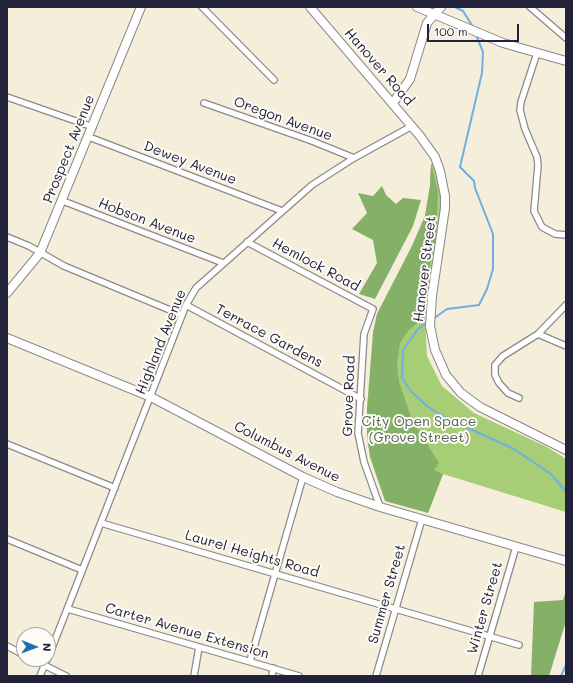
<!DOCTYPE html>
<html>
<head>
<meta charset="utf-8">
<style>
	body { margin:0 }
	#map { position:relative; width:573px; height:683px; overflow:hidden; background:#f5eedb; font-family:Mali,sans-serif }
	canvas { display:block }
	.frame { position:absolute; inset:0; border:8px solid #22223b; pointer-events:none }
	.north { position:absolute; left:16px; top:627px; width:40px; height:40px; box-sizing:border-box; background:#fdfcf7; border:1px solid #a5a5ac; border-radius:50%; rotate:91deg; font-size:11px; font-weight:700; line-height:16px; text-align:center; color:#22223b }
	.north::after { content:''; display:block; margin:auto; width:14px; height:18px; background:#1f6fb2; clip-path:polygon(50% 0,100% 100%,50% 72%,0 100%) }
	.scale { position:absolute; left:427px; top:24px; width:92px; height:18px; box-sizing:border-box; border:2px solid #22223b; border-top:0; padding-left:5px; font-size:12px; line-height:14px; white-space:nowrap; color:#22223b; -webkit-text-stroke:3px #fdfcf7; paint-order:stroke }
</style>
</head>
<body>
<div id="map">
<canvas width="573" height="683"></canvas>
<div class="frame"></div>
<div class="north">N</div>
<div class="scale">100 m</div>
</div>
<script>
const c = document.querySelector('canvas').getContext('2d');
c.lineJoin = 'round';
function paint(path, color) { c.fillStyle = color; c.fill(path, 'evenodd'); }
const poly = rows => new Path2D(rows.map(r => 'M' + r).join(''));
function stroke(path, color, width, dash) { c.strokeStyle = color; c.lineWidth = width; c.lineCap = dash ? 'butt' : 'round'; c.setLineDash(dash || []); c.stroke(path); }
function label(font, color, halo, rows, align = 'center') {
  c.font = font + ' Mali,sans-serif'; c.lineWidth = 4; c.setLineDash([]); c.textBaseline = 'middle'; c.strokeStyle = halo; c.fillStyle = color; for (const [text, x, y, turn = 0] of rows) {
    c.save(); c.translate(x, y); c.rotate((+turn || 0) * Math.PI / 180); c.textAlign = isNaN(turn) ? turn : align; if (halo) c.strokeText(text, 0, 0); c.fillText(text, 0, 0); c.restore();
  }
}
paint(poly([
	[435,162,441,183,443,208,425,317,427,356,442,386,474,413,547,447,566,459,566,512,443,474,428,513,373,333,377,314,412,246,425,216,430,186,431,164]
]), '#a7cd77');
paint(poly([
	[431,164,438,191,436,236,428,273,423,318,408,331,400,343,397,363,399,382,412,420,439,463,434,470,443,474,428,513,385,501,370,457,367,437,367,408,373,333,377,314,412,246,425,216,430,186],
	[382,186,386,195,396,204,403,198,421,200,413,226,375,299,359,294,377,263,373,240,352,229,367,213,358,193,373,196],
	[566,591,566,621,549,676,531,676,534,602,563,600]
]), '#85b068');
stroke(poly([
	[455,7,463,11,473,27],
	[433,319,447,309,479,305,487,289,493,269,493,234,475,188,474,181,460,167,482,73,483,52,476,35],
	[428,322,418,329,403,350,402,378,411,391,428,407,448,419,514,449,551,474,566,492],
	[561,676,566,665]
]), '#70aee3', 2);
const street = poly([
	[202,7,274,80],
	[530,7,566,38],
	[537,53,521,102,520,110,525,129,537,157,538,165,534,211,542,227,555,234,566,235],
	[7,97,93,127],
	[204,103,312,141,354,158],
	[89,137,282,211],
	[63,201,223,263],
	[7,237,29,246,64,266,182,315],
	[247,242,373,309,364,334,358,433,364,462,380,507],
	[186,305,361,399],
	[538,334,566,346],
	[519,398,508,393,499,383,495,375,495,365,503,356,538,334,566,305],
	[7,444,115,488],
	[101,523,519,645],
	[7,539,82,570],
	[68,609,299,676],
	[7,646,24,655],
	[48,658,186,305,196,288,312,185,354,158,412,126],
	[32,659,66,676],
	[250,661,303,477],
	[40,676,47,659],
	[194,676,199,647],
	[272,676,273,668],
	[376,676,422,519],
	[478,676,516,547]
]);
const secondary = poly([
	[310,7,420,136,435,157,440,171,445,196,445,208,432,296,430,326,435,350,446,375,461,393,480,407,566,450],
	[417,7,503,43,566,61],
	[393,103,410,79,427,23,441,7],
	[7,293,40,253,141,7],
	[7,338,151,397,303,477,337,492,380,507,566,561]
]);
stroke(street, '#8c888b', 8);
stroke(secondary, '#8c888b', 10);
stroke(street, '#fff', 5.5);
stroke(secondary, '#fff', 8);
label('14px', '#22223b', '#fdfcf7', [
	["Hanover Road",379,67,49],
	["Oregon Avenue",283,119,20],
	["Prospect Avenue",69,149,-68],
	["Dewey Avenue",190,163,21],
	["Hobson Avenue",147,221,21],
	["Hemlock Road",316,265,28],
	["Hanover Street",425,269,-83],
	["Terrace Gardens",269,336,28],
	["Highland Avenue",161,342,-68],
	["Grove Road",349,396,-88],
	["Columbus Avenue",287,452,27],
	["Laurel Heights Road",252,554,16],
	["Summer Street",387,594,-74],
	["Winter Street",485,608,-74],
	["Carter Avenue Extension",187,631,16]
]);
label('14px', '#515e50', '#fdfcf7', [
	["City Open Space",419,422],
	["(Grove Street)",419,438]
]);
</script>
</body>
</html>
